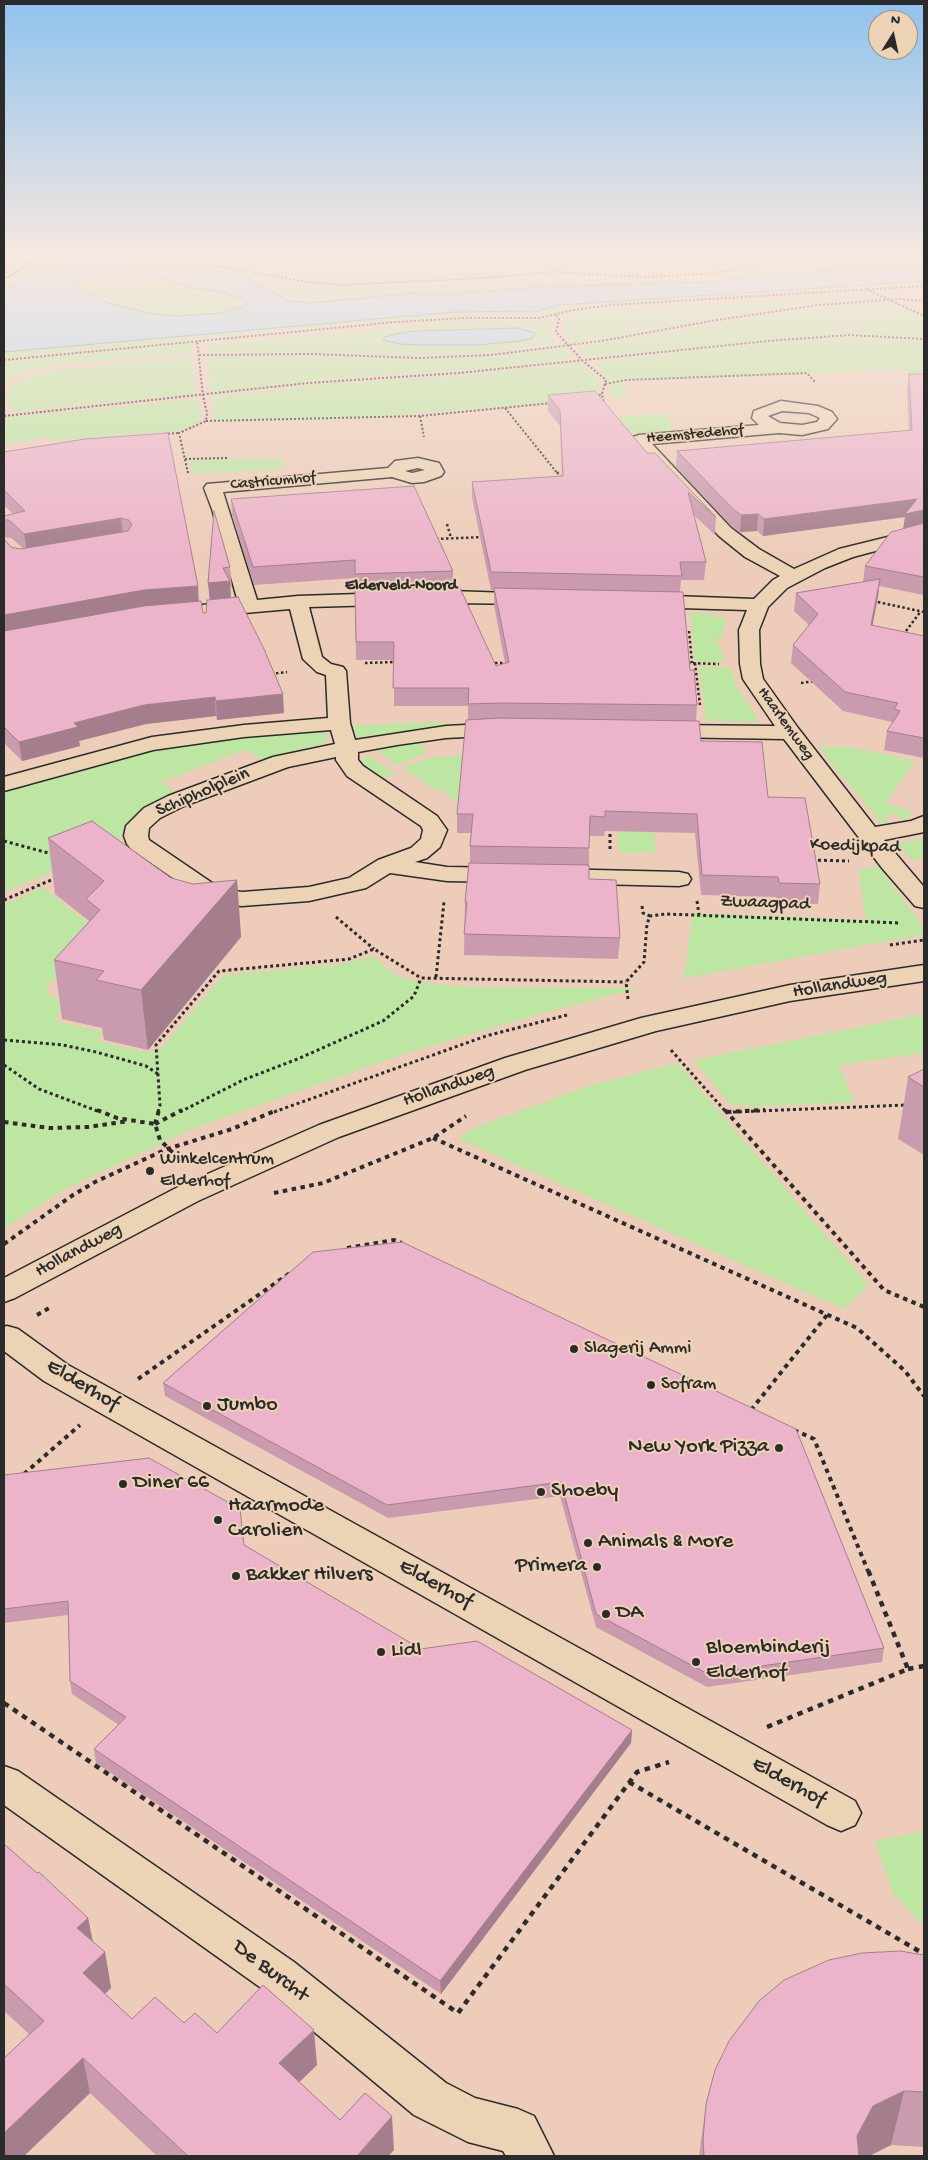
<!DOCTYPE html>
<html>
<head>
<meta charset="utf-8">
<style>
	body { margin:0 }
	#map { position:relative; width:928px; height:2160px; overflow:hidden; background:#edcdb9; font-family:"Gochi Hand",sans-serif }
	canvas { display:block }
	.frame { position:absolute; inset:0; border:5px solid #2b2b2b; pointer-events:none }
	.north { position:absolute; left:868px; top:10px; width:50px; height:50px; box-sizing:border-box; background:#edd3b5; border:1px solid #9f907e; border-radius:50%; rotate:10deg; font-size:14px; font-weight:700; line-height:20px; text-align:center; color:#2b2b2b }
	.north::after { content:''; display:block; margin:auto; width:18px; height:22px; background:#2b2b2b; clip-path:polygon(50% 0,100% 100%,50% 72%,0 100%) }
</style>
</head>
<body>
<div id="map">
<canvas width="928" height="2160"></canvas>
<div class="frame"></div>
<div class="north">N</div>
</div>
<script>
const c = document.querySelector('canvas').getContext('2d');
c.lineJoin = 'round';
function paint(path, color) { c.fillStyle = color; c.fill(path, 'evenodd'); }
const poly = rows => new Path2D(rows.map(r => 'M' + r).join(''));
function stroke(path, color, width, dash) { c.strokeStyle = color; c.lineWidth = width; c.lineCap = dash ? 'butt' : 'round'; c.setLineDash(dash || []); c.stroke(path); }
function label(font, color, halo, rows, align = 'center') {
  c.font = font + ' "Gochi Hand",sans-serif'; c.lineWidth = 4; c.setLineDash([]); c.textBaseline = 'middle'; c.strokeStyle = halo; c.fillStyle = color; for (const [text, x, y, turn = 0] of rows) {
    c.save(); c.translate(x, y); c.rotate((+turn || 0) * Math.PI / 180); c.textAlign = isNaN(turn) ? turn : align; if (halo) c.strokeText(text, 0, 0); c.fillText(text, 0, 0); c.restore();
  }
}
paint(poly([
	[38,255,61,255,4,292,4,275],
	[122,255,165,255,173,259,319,286,378,286,558,273,654,278,709,276,732,274,786,258,804,255,924,256,924,266,828,270,692,283,541,287,459,293,388,294,310,303,292,302,282,299,270,290,118,259],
	[180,255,741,255,755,257,756,255,779,255,725,271,705,272,654,274,556,270,377,282,323,282,180,258,182,256],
	[123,273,152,275,189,287,221,292,242,299,246,302,246,304,242,307,222,313,178,316,153,314,105,302,82,290,77,282,82,278,90,275],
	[924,281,924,285,594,305,536,317,463,317,414,319,232,335,4,358,4,352,370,320,455,312,538,311,560,305],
	[867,293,879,298,800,305,692,322,654,331,571,343,563,333,567,316,586,311],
	[887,301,924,319,924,337,853,333,811,336,588,358,576,347,806,309],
	[554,319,550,333,559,344,479,353,419,356,309,352,207,352,206,345,442,323,524,323],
	[507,328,527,330,520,341,478,345,421,345,391,335,414,331],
	[869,337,924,340,924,375,910,375,904,370,620,380,628,396,607,398,613,383,592,362,718,348,838,338],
	[192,342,192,353,52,366,19,373,4,381,4,362],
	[563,348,574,359,489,369,312,381,210,393,208,356,310,356,420,360,482,357],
	[192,357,196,394,13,412,6,393,13,384,28,376,56,370],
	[579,363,599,379,600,388,593,399,358,418,206,422,215,417,211,398,313,385,479,374],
	[197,399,202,418,194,425,181,430,54,441,49,437,4,445,4,418],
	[666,414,674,430,632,433,618,416],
	[283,458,284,469,203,474,202,472,193,473,189,461],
	[691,612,716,615,725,619,726,621,722,638,717,638,716,643,721,644,723,663,695,662],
	[699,666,731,668,736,686,757,716,755,722,706,721],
	[445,722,445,726,356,738,353,725],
	[324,727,328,742,263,761,246,750,160,782,178,793,154,804,136,816,125,828,120,839,120,844,4,892,4,790,115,759,193,742],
	[422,743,425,751,425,754,395,765,375,748],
	[818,747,850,747,915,761,885,804,913,811,905,820,901,820,895,814,883,816,889,823,882,824],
	[366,754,396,774,378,780,364,766,363,760],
	[462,755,458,801,453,801,446,792,438,791,402,768,430,758],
	[616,799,653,800,655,853,625,853,618,850],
	[924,838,924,859,910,859,897,843],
	[878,866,919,921,924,932,921,935,684,978,693,913,866,920,858,870],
	[43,887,108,939,47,984,47,990,50,995,65,1003,55,1021,104,1032,97,1041,149,1053,163,1046,224,975,343,964,373,956,398,977,431,984,474,987,639,988,536,1015,410,1052,192,1129,67,1188,4,1229,4,1015,6,1012,4,994,4,905],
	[924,1014,924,1053,839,1065,854,1102,749,1107,729,1103,694,1060],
	[677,1063,867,1283,865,1289,844,1309,458,1139,471,1130,489,1122,588,1086],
	[924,1831,924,1926,894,1895,875,1841]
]), '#bce6a2');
const water = poly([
	[61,255,122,255,118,259,123,261,171,264,211,270,247,278,288,301,310,303,412,293,459,293,557,286,692,283,847,269,924,266,924,281,560,305,538,311,455,312,4,352,4,292,61,255],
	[123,273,152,275,189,287,221,292,242,299,246,302,246,304,242,307,222,313,178,316,153,314,105,302,82,290,77,282,82,278,90,275,123,273],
	[517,328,535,333,532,338,520,341,478,345,421,345,399,344,383,340,385,337,391,335,414,331,517,328]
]);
paint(water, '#acd7f7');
stroke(water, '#7892a5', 1);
const minor = poly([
	[22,255,38,255,9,276,4,277,4,267,22,255],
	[781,401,818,406,832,412,837,419,828,429,802,435,779,433,652,444,731,528,759,549,794,569,839,549,924,528,924,538,853,557,825,568,787,588,768,607,759,630,760,664,763,679,798,728,875,827,911,821,924,816,924,832,884,840,924,887,924,908,915,906,882,868,784,739,664,737,656,736,653,731,656,726,664,725,775,726,743,679,740,664,739,630,747,610,647,607,640,605,637,601,640,597,647,595,754,599,773,580,780,576,745,557,719,536,631,440,633,437,639,435,759,425,752,418,754,411,781,401],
	[782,411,809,413,820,418,817,422,802,425,780,423,768,416,782,411],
	[418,458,439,463,444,472,441,476,424,482,412,483,392,477,223,492,257,600,298,596,451,591,539,594,542,598,539,602,532,604,451,603,309,607,322,657,331,664,343,667,346,671,350,723,355,740,446,726,503,723,511,724,514,729,511,734,503,735,446,738,397,745,358,752,358,760,363,766,437,816,447,830,440,847,427,858,415,862,447,867,506,868,514,870,518,875,514,880,506,882,447,881,390,873,366,888,309,901,242,906,226,905,203,899,131,849,127,844,124,836,126,826,144,808,168,796,273,757,335,744,331,730,244,737,153,750,4,791,4,777,152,737,244,725,328,718,326,675,317,672,303,659,290,609,165,620,158,618,155,614,158,610,165,608,238,602,212,509,204,488,207,484,388,468,395,461,418,458],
	[418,468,425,470,412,473,405,471,418,468],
	[336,757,336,760,347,776,421,826,423,830,421,839,411,848,378,860,349,878,309,887,242,892,221,889,149,840,148,836,149,828,160,818,184,806,288,767,336,757],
	[552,869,679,872,688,874,691,879,688,884,679,886,552,883,544,881,540,876,544,871,552,869],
	[924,965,924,981,790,1001,656,1031,525,1070,339,1137,198,1201,15,1298,4,1302,4,1278,178,1187,319,1125,505,1058,641,1018,790,985,924,965],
	[7,1326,18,1329,68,1365,855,1801,861,1813,855,1825,841,1831,827,1825,44,1381,4,1351,4,1327,7,1326],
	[4,1766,18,1771,294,1962,446,2083,475,2098,518,2109,534,2116,554,2156,506,2156,503,2151,468,2142,414,2115,264,1990,4,1805,4,1766]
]);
stroke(minor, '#2b2b2b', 3);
stroke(poly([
	[176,255,180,258,202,263,307,282,341,285,480,278,552,272,644,277,700,274,728,271,790,255],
	[866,289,924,316],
	[556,315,559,319,556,332,582,360,606,380,602,394,604,404],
	[199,355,312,354,418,358,490,355,601,341,717,320,819,305,898,299,924,301],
	[4,360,396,322,465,318,539,318,573,310,610,305,924,286],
	[605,384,626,380,807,373,815,382],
	[595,396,602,394],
	[505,408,558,474],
	[4,416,308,383,459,373,768,341,849,335,924,339],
	[420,416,424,437],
	[206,421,420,416,552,403],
	[164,434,179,433],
	[185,459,227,458],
	[188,473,179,433,206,421,207,413,203,396,197,340]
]), '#2b2b2b', 2, [2, 2]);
stroke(poly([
	[557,472,562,479],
	[447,524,451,538],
	[436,539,484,537],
	[873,601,924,612],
	[689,631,692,663],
	[903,635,921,611],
	[365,663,396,662],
	[490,663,509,663],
	[688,663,719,664],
	[695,663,700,705],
	[271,674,287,672],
	[801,683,816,681]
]), '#2b2b2b', 2.5, [2.5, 2.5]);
stroke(poly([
	[610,828,610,849],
	[4,841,52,854],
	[812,860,849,861],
	[4,900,56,878],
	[697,901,699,915],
	[642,906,643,913,650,916],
	[336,917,374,949],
	[890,945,924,940],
	[436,977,444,902],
	[628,999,626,982,644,962,647,924,650,916,666,914,901,923],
	[4,1040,63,1045,96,1052,146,1066,158,1074],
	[671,1050,726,1112],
	[4,1065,39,1089,100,1112],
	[158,1112,160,1105,156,1045,219,971,349,959,374,949,421,978,626,982],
	[180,1112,243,1080,300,1058,383,1021,414,996,421,978],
	[274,1112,486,1036,567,1015],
	[733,1112,906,1105]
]), '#2b2b2b', 3, [3, 3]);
stroke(poly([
	[97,1110,117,1118,155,1124,160,1140,178,1158],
	[725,1110,884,1290,924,1307],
	[727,1112,765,1110],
	[4,1122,49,1128,88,1127,129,1121],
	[155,1124,159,1110],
	[155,1124,182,1110],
	[433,1138,857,1328,905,1371,924,1396],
	[274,1193,323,1183,433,1138,466,1116],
	[4,1244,73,1195,95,1182,167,1149,232,1129,277,1110],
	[347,1248,394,1240,402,1243],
	[37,1315,51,1307],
	[138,1379,290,1273],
	[751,1410,827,1315],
	[794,1430,814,1439,868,1571],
	[24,1474,80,1425]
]), '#2b2b2b', 4, [4.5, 4.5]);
stroke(poly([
	[908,1669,924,1666],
	[4,1703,458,2013,637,1772,669,1762],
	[767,1727,908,1669,868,1570],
	[629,1782,924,1954]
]), '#2b2b2b', 4.5, [5.5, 5.5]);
paint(minor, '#edd3b5');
paint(poly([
	[909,374,924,374,924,595,879,586,872,626,924,636,924,758,884,750,887,731,892,724,892,722,843,711,791,663,793,645,809,625,794,611,796,593,863,582,865,566,903,529,905,517,763,536,757,531,740,532,732,527,676,467,677,451,909,431,907,390],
	[548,395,647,453,716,517,715,535,694,515,706,562,704,580,681,580,680,592,690,670,697,705,696,721,701,741,768,797,820,884,818,904,777,903,776,897,701,895,695,833,605,831,604,836,589,836,589,879,620,938,618,959,464,955,465,902,470,863,470,846,472,833,457,833,457,814,468,720,468,706,394,706,394,660,356,660,355,578,254,585,232,516,231,499,453,571,453,588,496,666,505,663,494,605,494,590,491,590,472,498,472,482,562,476,560,426,548,411],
	[85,439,199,601,203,613,206,613,210,600,208,583,214,511,230,567,232,587,230,587,231,598,284,713,217,720,216,716,146,724,79,741,80,746,22,761,4,743,4,539,11,547,20,549,24,549,11,538,4,537,4,516,13,514,4,505,4,452],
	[48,838,171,878,193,884,237,880,241,937,148,1050,104,1040,102,1028,62,1019,54,960,89,922,89,921,55,894],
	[924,1069,924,1155,898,1139,908,1077],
	[313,1252,884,1648,882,1662,707,1687,596,1627,560,1496,388,1518,165,1396,163,1383],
	[4,1475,244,1545,421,1649,632,1730,631,1743,441,1994,96,1763,94,1749,119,1725,72,1694,70,1681,68,1615,4,1623],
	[4,1844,88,1918,93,1942,105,1952,111,1988,105,1994,132,2019,184,2023,317,2065,299,2082,340,2120,394,2150,388,2156,157,2156,90,2093,24,2156,4,2156,29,2034,4,2011],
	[924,1955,924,2147,891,2145,869,2156,699,2156,706,2104]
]), '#ca9bae');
paint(poly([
	[917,499,924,510,924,527,903,531,905,517,763,536,764,519],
	[758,514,757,531,740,532,741,515],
	[121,518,123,535,27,551,24,534],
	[880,579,878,597,869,644,871,625],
	[230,581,231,601,210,603,208,583],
	[198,586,199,604,4,634,4,615,144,590],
	[283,694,284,713,217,720,216,701],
	[215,697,216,716,146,724,79,741,80,746,22,761,19,742,74,723,144,705],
	[237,880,241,937,148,1050,141,990],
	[632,1730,631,1743,441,1994,440,1981],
	[88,1918,95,1953,77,1928],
	[105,1952,111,1988,90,2008,83,1973],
	[314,2030,317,2065,283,2098,279,2063],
	[83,2058,90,2093,24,2156,4,2156,4,2133],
	[904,2091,891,2145,869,2156,853,2156,857,2136,873,2106],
	[392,2116,394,2150,388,2156,357,2156]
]), '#a47e8d');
const building = poly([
	[909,374,924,374,924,510,905,514,917,499,764,519,758,514,741,515,734,510,677,451,912,430,909,374],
	[595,391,647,453,655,453,716,517,688,492,706,562,680,562,682,576,491,572,472,482,563,476,560,410,548,395,595,391],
	[168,433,198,586,144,590,4,615,4,539,11,547,20,549,128,531,132,525,129,520,121,518,24,534,9,520,4,520,4,516,25,511,4,490,4,452,85,439,168,433],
	[414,486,453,571,355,574,355,560,253,567,231,499,414,486],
	[214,511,230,567,223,568,230,581,208,583,214,511],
	[924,523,924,577,865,566,891,532,924,523],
	[880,579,871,625,924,636,924,738,887,731,900,711,894,709,898,703,845,692,793,645,818,614,796,593,880,579],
	[460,588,496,666,509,662,494,588,683,592,690,670,694,670,697,705,500,703,468,704,469,688,393,688,394,642,356,642,355,590,460,588],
	[238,597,264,649,283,694,216,701,215,697,144,705,74,723,78,727,19,742,4,727,4,631,144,606,201,601,203,613,206,613,207,600,238,597],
	[500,718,699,721,701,741,762,742,768,797,805,798,820,884,779,883,778,877,702,875,697,814,605,811,605,817,590,816,589,848,470,846,473,814,457,814,466,720,500,718],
	[92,821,171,878,193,884,237,880,141,990,96,980,104,971,54,960,100,910,86,899,104,881,48,838,92,821],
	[469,863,589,865,589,879,616,880,620,938,464,934,467,902,465,902,469,863],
	[924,1069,924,1087,908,1077,924,1069],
	[402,1242,796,1429,884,1648,708,1674,596,1614,561,1482,387,1505,163,1383,313,1252,402,1242],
	[149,1458,240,1509,244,1545,421,1649,477,1641,632,1730,440,1981,94,1749,126,1717,70,1681,68,1601,4,1609,4,1475,149,1458],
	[4,1844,37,1873,39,1872,88,1918,77,1928,105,1952,83,1973,132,2019,155,1997,184,2023,195,2013,217,2033,263,1985,314,2030,279,2063,340,2120,365,2093,392,2116,357,2156,188,2156,83,2058,4,2133,4,2058,44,2021,4,1984,4,1844],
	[900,1951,924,1955,924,2092,904,2091,873,2106,857,2136,859,2156,704,2156,703,2140,706,2104,715,2070,729,2041,759,2001,784,1980,829,1960,862,1953,900,1951]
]);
paint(building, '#ebb4ca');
stroke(building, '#a47e8d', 1);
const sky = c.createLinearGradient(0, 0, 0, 557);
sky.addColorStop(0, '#90c2ee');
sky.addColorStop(0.46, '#f7e8e0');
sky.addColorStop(1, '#f7e8e000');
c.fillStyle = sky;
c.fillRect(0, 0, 928, 557);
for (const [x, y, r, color] of [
	[150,1171,5,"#2b2b2b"],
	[574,1349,5,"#2b2b2b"],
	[651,1385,5,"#2b2b2b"],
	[207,1406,5,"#2b2b2b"],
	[779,1448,5,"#2b2b2b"],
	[123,1484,5,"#2b2b2b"],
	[541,1492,5,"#2b2b2b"],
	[218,1520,5,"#2b2b2b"],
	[588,1543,5,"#2b2b2b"],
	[597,1567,5,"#2b2b2b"],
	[236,1576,5,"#2b2b2b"],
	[606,1614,5,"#2b2b2b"],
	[381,1652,5,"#2b2b2b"],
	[696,1662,5,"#2b2b2b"]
]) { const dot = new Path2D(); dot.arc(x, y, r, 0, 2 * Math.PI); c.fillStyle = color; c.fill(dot); stroke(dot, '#edd3b5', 2); }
label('16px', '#2b2b2b', '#edd3b5', [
	["Heemstedehof",695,435,-5],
	["Castricumhof",273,482,-5],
	["Haarlemweg",785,724,54]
]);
label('bold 16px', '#2b2b2b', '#edd3b5', [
	["Elderveld-Noord",401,587]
]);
label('19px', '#2b2b2b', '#edd3b5', [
	["Schipholplein",203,793,-23],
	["Koedijkpad",855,847,2],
	["Zwaagpad",765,904,2],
	["Hollandweg",840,986,-9],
	["Hollandweg",449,1087,-19],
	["Hollandweg",79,1251,-28]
]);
label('19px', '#2b2b2b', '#edd3b5', [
	["Winkelcentrum",160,1160],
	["Elderhof",160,1182],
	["Slagerij Ammi",584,1349],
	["Sofram",661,1385]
], 'left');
label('22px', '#2b2b2b', '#edd3b5', [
	["Elderhof",82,1386,31],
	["Elderhof",435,1585,29],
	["Elderhof",788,1783,29],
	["De Burcht",270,1972,37]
]);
label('22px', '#2b2b2b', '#edd3b5', [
	["Jumbo",217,1406],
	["New York Pizza",769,1448,"right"],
	["Diner 66",133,1484],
	["Shoeby",551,1492],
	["Haarmode",228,1507],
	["Carolien",228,1532],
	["Animals & More",598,1543],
	["Primera",587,1567,"right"],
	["Bakker Hilvers",246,1576],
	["DA",616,1614],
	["Bloembinderij",706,1649],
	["Elderhof",706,1674],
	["Lidl",391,1652]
], 'left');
</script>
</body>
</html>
